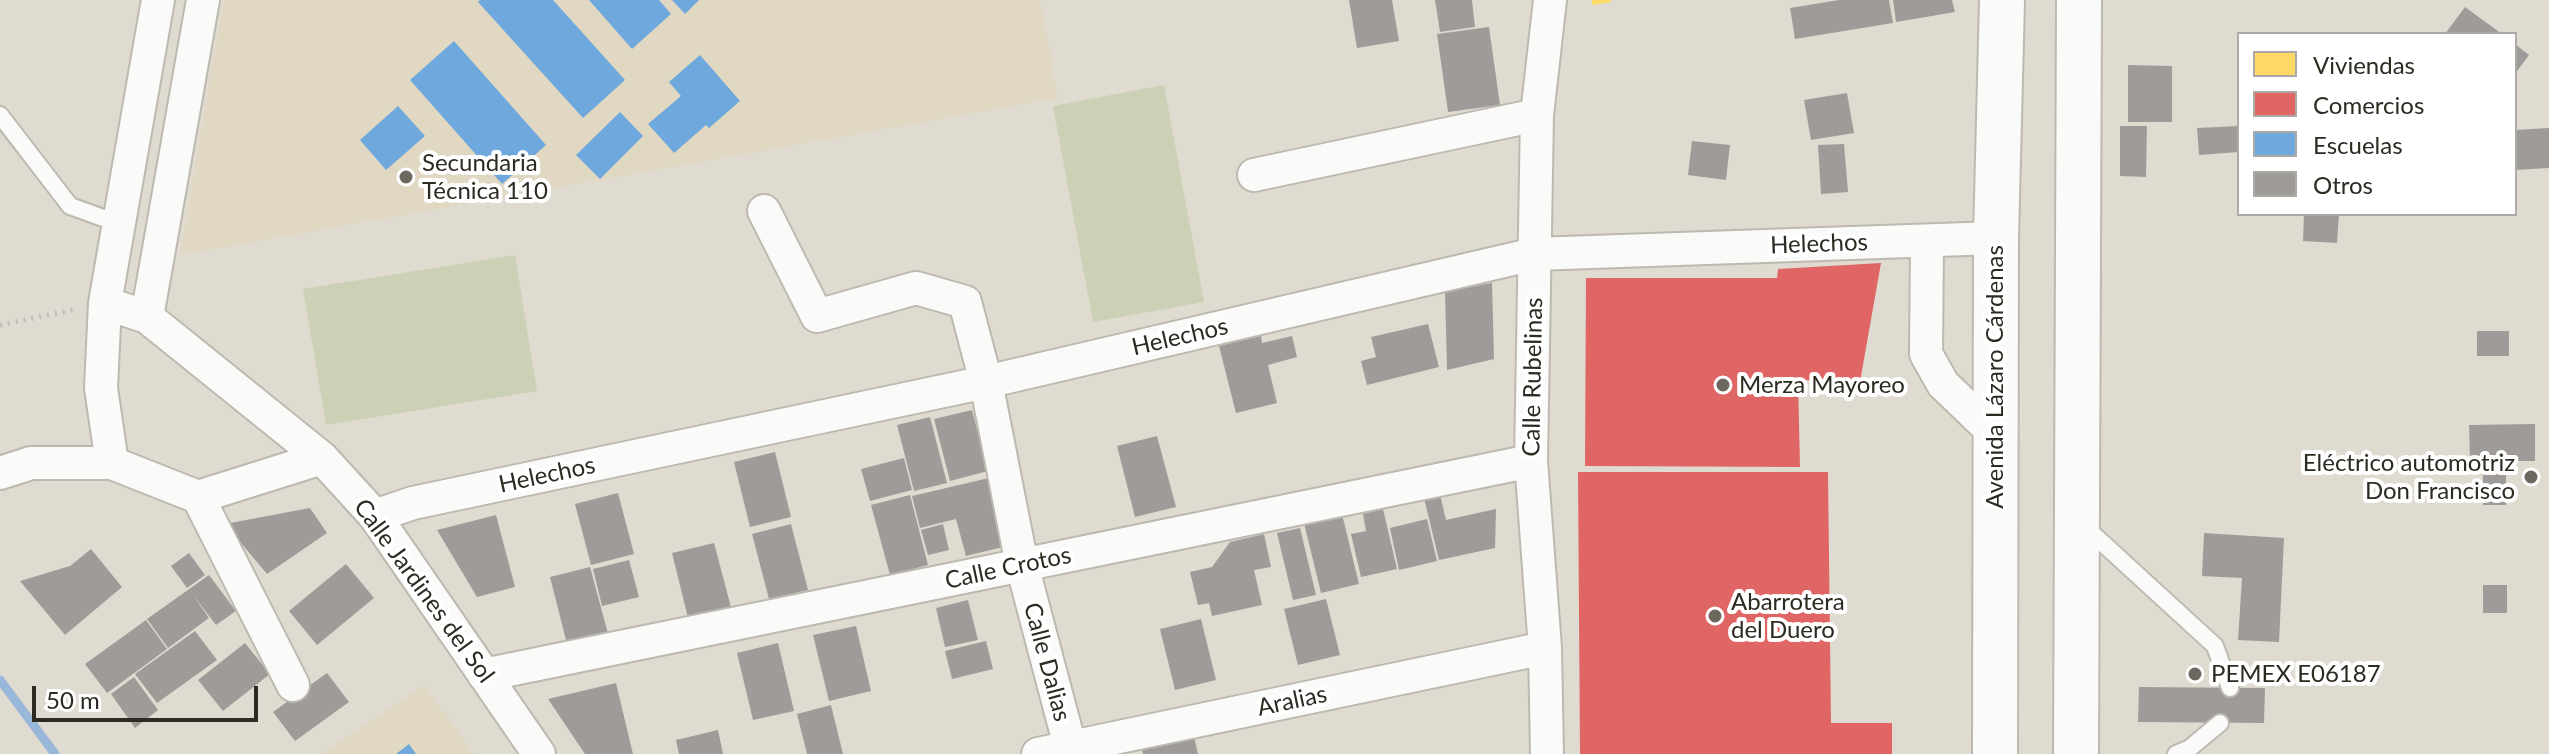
<!DOCTYPE html>
<html>
<head>
<meta charset="utf-8">
<style>
	body { margin:0 }
	#map { position:relative; width:2549px; height:754px; overflow:hidden; background:#e0dbd0; font-family:Lato,sans-serif }
	canvas { display:block }
	.legend { position:absolute; left:2237px; top:32px; width:280px; height:184px; box-sizing:border-box; background:#fff; border:2px solid #abaaa7; margin:0; padding:10px 14px; list-style:none; font-size:24px; color:#2d2a22 }
	.legend li { display:flex; align-items:center; gap:16px; height:40px }
	.legend b { width:40px; border:2px solid #abaaa7 }
	.scale { position:absolute; left:32px; top:686px; width:226px; height:36px; box-sizing:border-box; border:4px solid #2d2a22; border-top:0; padding-left:10px; font-size:24px; line-height:28px; white-space:nowrap; color:#2d2a22; -webkit-text-stroke:6px #fff; paint-order:stroke }
</style>
</head>
<body>
<div id="map">
<canvas width="2549" height="754"></canvas>
<ul class="legend">
<li><b style="height:22px;background:#ffd966"></b>Viviendas</li>
<li><b style="height:22px;background:#e06666"></b>Comercios</li>
<li><b style="height:22px;background:#6fa8dc"></b>Escuelas</li>
<li><b style="height:22px;background:#9f9b99"></b>Otros</li>
</ul>
<div class="scale">50 m</div>
</div>
<script>
const c = document.querySelector('canvas').getContext('2d');
c.lineJoin = 'round';
function paint(path, color) { c.fillStyle = color; c.fill(path, 'evenodd'); }
const poly = rows => new Path2D(rows.map(r => 'M' + r).join(''));
function stroke(path, color, width, dash) { c.strokeStyle = color; c.lineWidth = width; c.lineCap = dash ? 'butt' : 'round'; c.setLineDash(dash || []); c.stroke(path); }
function label(font, color, halo, rows, align = 'center') {
  c.font = font + ' Lato,sans-serif'; c.lineWidth = 8; c.setLineDash([]); c.textBaseline = 'middle'; c.strokeStyle = halo; c.fillStyle = color; for (const [text, x, y, turn = 0] of rows) {
    c.save(); c.translate(x, y); c.rotate((+turn || 0) * Math.PI / 180); c.textAlign = isNaN(turn) ? turn : align; if (halo) c.strokeText(text, 0, 0); c.fillText(text, 0, 0); c.restore();
  }
}
paint(poly([
	[224,0,1040,0,1058,98,180,255],
	[424,685,474,754,321,754]
]), '#e1d8c3');
paint(poly([
	[1164,85,1204,302,1093,322,1053,106],
	[515,255,537,391,326,425,303,289]
]), '#ccd0b4');
paint(poly([
	[1592,0,1611,0,1611,2,1592,5]
]), '#ffd966');
paint(poly([
	[1881,263,1860,382,1798,380,1800,467,1585,466,1586,278,1777,278,1778,269],
	[1578,472,1828,472,1831,723,1892,723,1892,754,1580,754]
]), '#e06666');
paint(poly([
	[480,0,553,0,625,80,583,118,478,2],
	[589,0,659,0,671,14,632,49],
	[672,0,699,0,685,14],
	[454,41,546,145,502,184,410,80],
	[700,55,740,101,709,128,706,125,674,153,648,124,681,96,669,82],
	[398,106,425,136,386,170,360,140],
	[620,112,643,136,600,179,576,155],
	[409,744,416,754,396,754]
]), '#6fa8dc');
stroke(poly([
	[0,680,55,754]
]), '#99b7d8', 9);
paint(poly([
	[1349,0,1392,0,1399,41,1357,48],
	[1435,0,1472,0,1475,27,1440,32],
	[1839,0,1889,0,1893,23,1795,39,1790,8],
	[1893,0,1952,0,1955,12,1896,22],
	[2465,7,2502,34,2445,34],
	[1489,27,1500,105,1448,112,1437,34],
	[2515,44,2529,55,2515,74],
	[2128,65,2172,66,2172,122,2128,122],
	[1847,93,1854,133,1811,140,1804,100],
	[2120,126,2147,126,2146,177,2120,176],
	[2239,126,2239,152,2199,155,2197,128],
	[2549,128,2549,168,2515,170,2515,130],
	[1692,141,1730,145,1726,180,1688,175],
	[1844,144,1848,192,1821,194,1818,145],
	[2304,214,2339,214,2337,243,2303,241],
	[1492,283,1494,359,1447,370,1445,291],
	[1428,324,1439,367,1367,385,1361,361,1376,357,1371,337],
	[2477,331,2509,331,2509,356,2477,356],
	[1261,336,1262,343,1292,336,1297,357,1268,365,1277,403,1236,413,1219,346],
	[972,410,988,471,950,481,934,419],
	[930,417,947,483,914,491,897,425],
	[2535,424,2535,461,2506,461,2506,505,2483,505,2483,461,2470,461,2469,425],
	[1157,436,1176,507,1135,517,1117,446],
	[775,452,791,517,750,527,734,462],
	[904,458,912,490,870,501,861,469],
	[989,478,1007,546,966,556,956,519,920,528,912,496],
	[1439,490,1446,520,1496,509,1495,548,1439,560,1423,494],
	[618,493,634,554,591,565,575,504],
	[910,495,928,565,890,575,871,505],
	[310,508,327,533,267,574,225,524],
	[1383,509,1397,569,1361,577,1351,534,1366,531,1363,514],
	[1342,514,1359,584,1321,593,1304,523],
	[496,515,515,587,477,597,437,530],
	[1427,519,1437,561,1399,570,1390,528],
	[791,524,808,590,769,599,752,534],
	[943,524,949,550,928,555,921,530],
	[1300,528,1316,595,1293,600,1277,533],
	[2204,533,2284,538,2279,642,2238,640,2242,578,2202,576],
	[1264,534,1271,567,1254,570,1262,605,1212,616,1209,603,1198,605,1190,572,1212,567,1230,542],
	[714,543,732,611,689,622,672,553],
	[91,549,122,587,65,635,20,581,70,566],
	[189,553,205,575,187,588,171,566],
	[629,560,639,597,602,606,593,569],
	[346,564,374,598,317,645,289,611],
	[590,567,610,641,569,652,550,577],
	[209,575,236,611,216,625,193,595,209,618,168,648,147,619],
	[2483,585,2507,585,2507,613,2483,613],
	[1326,599,1340,655,1298,665,1284,609],
	[968,600,978,640,945,647,936,608],
	[1201,619,1216,680,1175,690,1160,629],
	[146,620,167,649,107,693,85,664],
	[856,626,871,691,829,701,813,635],
	[195,631,217,660,157,703,135,674],
	[986,641,993,669,952,679,945,651],
	[245,643,270,674,223,711,198,680],
	[778,643,794,711,753,720,737,653],
	[327,673,349,702,295,741,273,712],
	[134,677,158,710,135,728,111,694],
	[616,683,633,754,585,754,548,699],
	[2139,687,2265,688,2264,723,2138,722],
	[831,705,843,754,807,754,797,714],
	[718,730,723,754,679,754,676,740],
	[1193,732,1198,754,1143,754,1141,743]
]), '#9f9b99');
const lane = poly([
	[0,115,70,206,117,223],
	[2084,526,2215,646,2230,688],
	[2176,754,2190,748,2220,723]
]);
const street = poly([
	[158,0,105,303,101,388,112,463,198,497],
	[1254,175,1537,115],
	[764,211,817,316,916,288,965,302,986,382,1022,565,1072,754],
	[1927,241,1926,354,1943,384,1994,433],
	[105,303,147,317,322,458,375,516,539,754],
	[147,317,203,0],
	[0,473,31,463,112,463],
	[198,497,293,685],
	[198,497,322,458],
	[375,516,413,503,986,382,1534,254,1996,238],
	[484,675,1531,461],
	[1038,754,1545,648],
	[1547,754,1545,648,1531,461,1537,115,1550,0]
]);
const primary = poly([
	[1995,754,1996,238,2002,0],
	[2076,754,2079,0]
]);
stroke(lane, '#bdb9b0', 20);
stroke(street, '#bdb9b0', 36);
stroke(primary, '#bdb9b0', 48);
stroke(poly([
	[0,325,77,309]
]), '#c0bebb', 5, [2, 6]);
stroke(lane, '#fafaf8', 16);
stroke(street, '#fafaf8', 32);
stroke(primary, '#fafaf8', 44);
for (const [x, y, r, color] of [
	[406,177,8,"#6c685f"],
	[1723,385,8,"#6c685f"],
	[2531,477,8,"#6c685f"],
	[1715,616,8,"#6c685f"],
	[2195,674,8,"#6c685f"]
]) { const dot = new Path2D(); dot.arc(x, y, r, 0, 2 * Math.PI); c.fillStyle = color; c.fill(dot); stroke(dot, '#fff', 3); }
label('24px', '#2d2a22', '#fff', [
	["Secundaria",422,163],
	["Técnica 110",422,191],
	["Merza Mayoreo",1739,385],
	["Eléctrico automotriz",2515,463,"right"],
	["Don Francisco",2515,491,"right"],
	["Abarrotera",1731,602],
	["del Duero",1731,630],
	["PEMEX E06187",2211,674]
], 'left');
label('24px', '#2d2a22', '#fff', [
	["Helechos",1819,244,-2],
	["Helechos",1180,337,-13],
	["Calle Rubelinas",1533,377,-89],
	["Avenida Lázaro Cárdenas",1995,377,-90],
	["Helechos",547,475,-12],
	["Calle Crotos",1008,568,-12],
	["Calle Jardines del Sol",424,591,54],
	["Calle Dalias",1047,662,75],
	["Aralias",1292,701,-12]
]);
</script>
</body>
</html>
